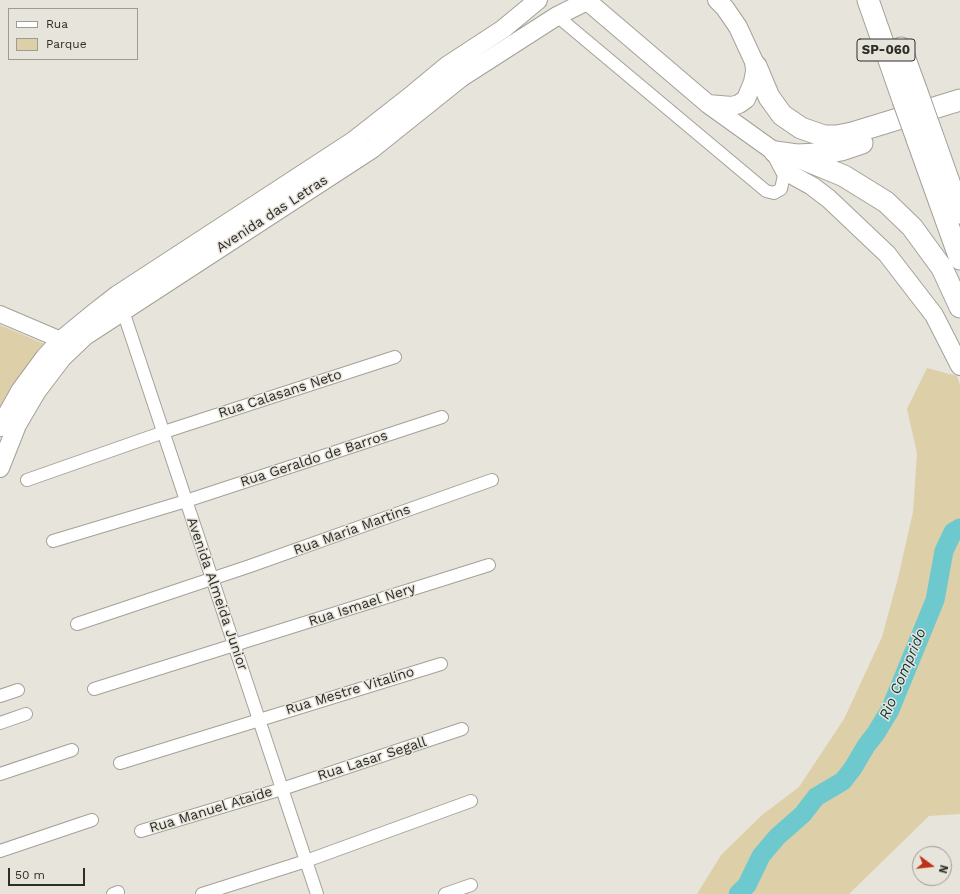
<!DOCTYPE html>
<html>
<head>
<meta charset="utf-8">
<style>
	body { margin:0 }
	#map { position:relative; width:960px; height:894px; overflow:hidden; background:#e7e4db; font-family:"Work Sans",sans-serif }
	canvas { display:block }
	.legend { position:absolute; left:8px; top:8px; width:130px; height:52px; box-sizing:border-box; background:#e7e4db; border:1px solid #9d9b94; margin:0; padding:5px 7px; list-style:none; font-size:12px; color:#2e2d29 }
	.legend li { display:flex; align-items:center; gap:8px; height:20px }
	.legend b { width:20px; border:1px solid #9d9b94 }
	.north { position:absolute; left:912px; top:846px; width:40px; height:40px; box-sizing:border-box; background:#e7e4db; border:1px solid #9d9b94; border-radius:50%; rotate:105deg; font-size:11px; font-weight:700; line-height:16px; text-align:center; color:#2e2d29 }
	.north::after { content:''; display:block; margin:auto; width:14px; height:18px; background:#be3218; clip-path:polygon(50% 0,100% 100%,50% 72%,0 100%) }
	.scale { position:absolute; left:8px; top:868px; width:77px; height:18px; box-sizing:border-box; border:2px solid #2e2d29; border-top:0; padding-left:5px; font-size:12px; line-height:14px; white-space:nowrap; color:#2e2d29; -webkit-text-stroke:3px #e7e4db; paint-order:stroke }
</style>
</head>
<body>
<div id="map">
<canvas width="960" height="894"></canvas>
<ul class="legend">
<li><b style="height:5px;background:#fff"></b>Rua</li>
<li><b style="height:11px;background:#ddd0a9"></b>Parque</li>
</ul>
<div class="north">N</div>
<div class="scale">50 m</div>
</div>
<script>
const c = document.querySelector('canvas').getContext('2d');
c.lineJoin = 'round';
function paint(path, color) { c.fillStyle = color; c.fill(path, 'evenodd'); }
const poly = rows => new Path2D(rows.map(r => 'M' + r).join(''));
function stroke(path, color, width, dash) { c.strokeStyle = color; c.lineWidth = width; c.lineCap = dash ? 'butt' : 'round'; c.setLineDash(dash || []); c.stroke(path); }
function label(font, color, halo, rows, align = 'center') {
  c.font = font + ' "Work Sans",sans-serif'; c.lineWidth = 3; c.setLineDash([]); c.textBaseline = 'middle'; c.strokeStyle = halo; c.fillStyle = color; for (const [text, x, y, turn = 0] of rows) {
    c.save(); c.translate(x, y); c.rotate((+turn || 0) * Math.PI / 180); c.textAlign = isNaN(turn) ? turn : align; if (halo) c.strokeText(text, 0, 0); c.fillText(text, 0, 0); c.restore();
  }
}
paint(poly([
	[0,325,47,345,0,417],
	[927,368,957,376,960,385,960,814,929,816,849,894,697,894,721,855,762,815,799,787,844,719,882,637,898,578,913,512,917,453,907,409]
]), '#ddd0a9');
stroke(poly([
	[738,894,747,885,761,856,777,837,803,814,816,797,843,781,853,768,866,746,876,733,890,710,935,600,944,551,953,532,960,528]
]), '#6ec9ce', 19);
const street = poly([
	[557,16,766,191,774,193,781,189,785,171],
	[121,305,317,894],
	[27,480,164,432,395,357],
	[53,541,186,501,442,417],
	[77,624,250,566,492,480],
	[94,689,489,565],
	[0,696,18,690],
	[0,723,26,714],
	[120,763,441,664],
	[0,774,72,750],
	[141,831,282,789,462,729],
	[0,851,92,820],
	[113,894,118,892],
	[202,894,306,861,471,801],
	[445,894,471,885]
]);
const secondary = poly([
	[0,314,61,340,70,347]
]);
const primary = poly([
	[586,0,708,104,775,152,785,171,812,186,829,199,887,254,934,315,960,366],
	[708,104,732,106,739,104,746,99,753,82,756,66,738,27,725,8,717,0],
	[0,427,20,391,45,357,61,340,94,313,117,295,353,141,413,94,448,65,503,29,538,0],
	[0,468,17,425,37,391,62,358,85,336,372,149,462,77,557,16,587,1]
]);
const highway = poly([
	[868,0,903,100],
	[901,48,917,92],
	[756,66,769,97,782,115,801,128,824,136,837,136,852,133,960,100],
	[932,134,960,213],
	[917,139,960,259],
	[775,152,797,155,819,154,841,150,862,143],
	[791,154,844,176,886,202,912,227,942,268,960,307]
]);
stroke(street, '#a4a198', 14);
stroke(secondary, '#a4a198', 18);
stroke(primary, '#a4a198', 20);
stroke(highway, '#a4a198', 23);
stroke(street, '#fff', 12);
stroke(secondary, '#fff', 16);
stroke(primary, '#fff', 18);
stroke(highway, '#fff', 21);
const highwayBridge = poly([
	[917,92,932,134],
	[903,100,917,139]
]);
stroke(highwayBridge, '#a4a198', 23, []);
stroke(highwayBridge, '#fff', 21);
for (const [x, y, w] of [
	[886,50,58]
]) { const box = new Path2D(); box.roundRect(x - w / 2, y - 11, w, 22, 3); c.fillStyle = '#e7e4db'; c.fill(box); stroke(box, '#2e2d29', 1); }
label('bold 13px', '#2e2d29', null, [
	["SP-060",886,50]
]);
label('14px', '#2e2d29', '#e7e4db', [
	["Avenida das Letras",272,214,-33],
	["Rua Calasans Neto",280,394,-18],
	["Rua Geraldo de Barros",314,459,-18],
	["Rua Maria Martins",352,530,-20],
	["Avenida Almeida Junior",217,594,71],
	["Rua Ismael Nery",362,605,-18],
	["Rua Mestre Vitalino",350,691,-17],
	["Rua Lasar Segall",372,759,-18],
	["Rua Manuel Ataide",211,810,-17]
]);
label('italic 15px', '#093639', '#e7e4db', [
	["Rio Comprido",903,674,-67]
]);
</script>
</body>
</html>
